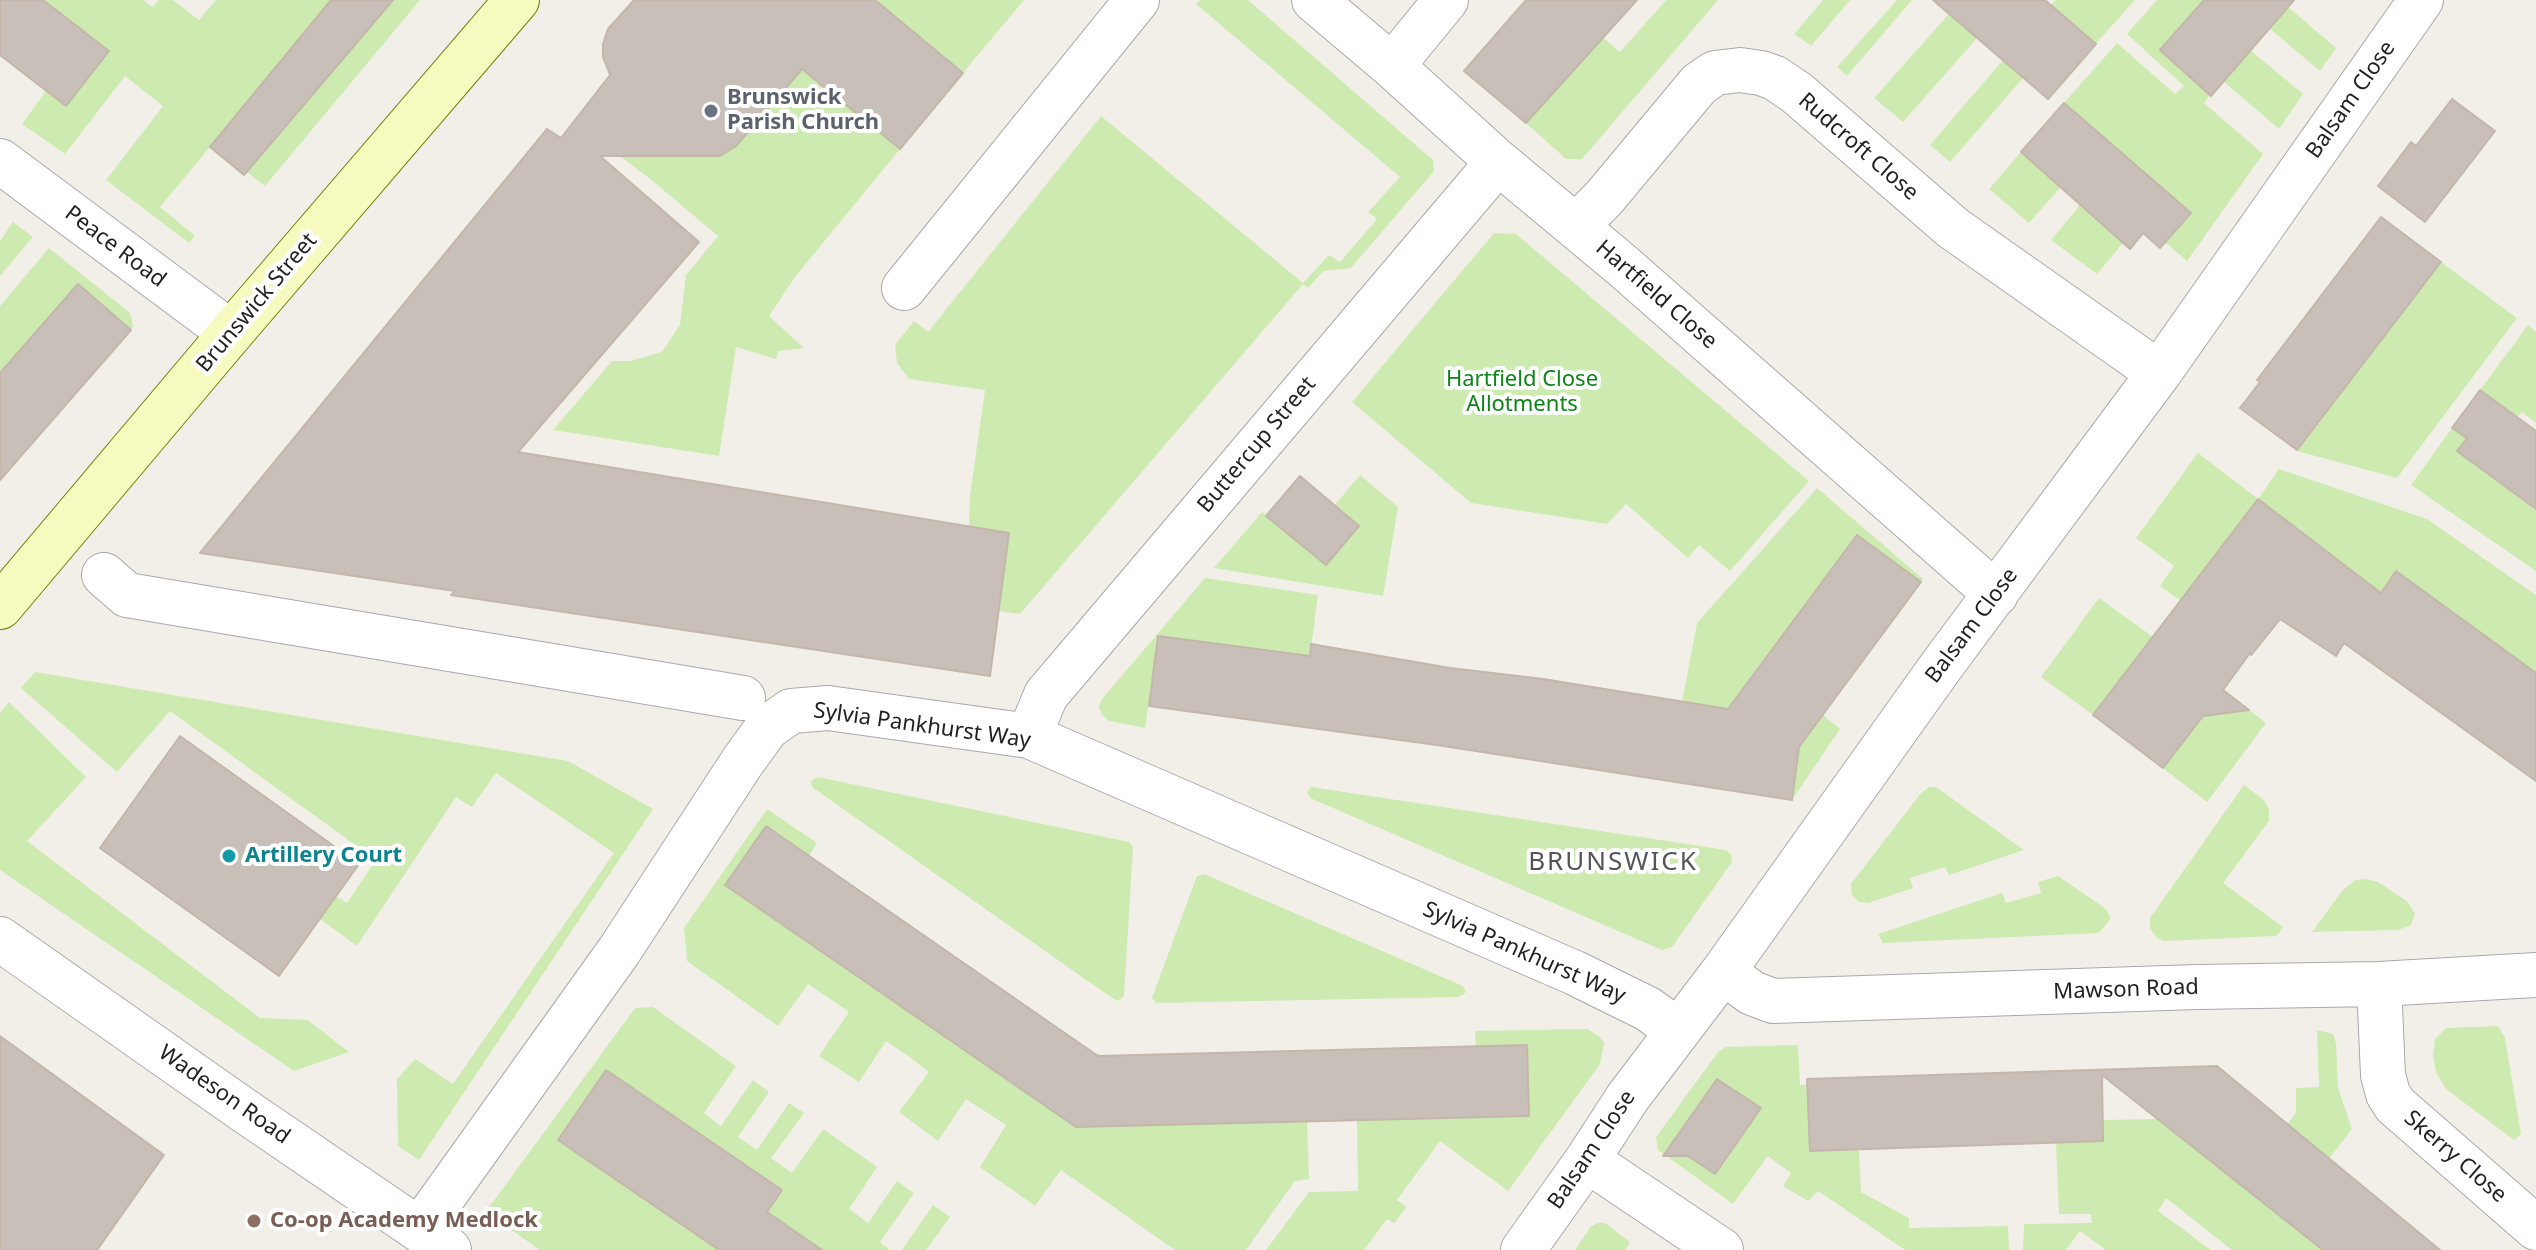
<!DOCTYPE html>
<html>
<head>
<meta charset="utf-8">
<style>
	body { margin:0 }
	canvas { display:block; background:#f2efe9 }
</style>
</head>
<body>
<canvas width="2536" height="1250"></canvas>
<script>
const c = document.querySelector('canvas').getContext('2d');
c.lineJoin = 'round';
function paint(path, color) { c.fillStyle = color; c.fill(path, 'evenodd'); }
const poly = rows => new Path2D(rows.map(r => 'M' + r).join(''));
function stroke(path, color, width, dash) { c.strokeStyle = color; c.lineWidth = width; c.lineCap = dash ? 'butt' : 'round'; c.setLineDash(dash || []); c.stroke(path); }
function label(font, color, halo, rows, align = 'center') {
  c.font = font + ' "Noto Sans",sans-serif'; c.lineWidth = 8; c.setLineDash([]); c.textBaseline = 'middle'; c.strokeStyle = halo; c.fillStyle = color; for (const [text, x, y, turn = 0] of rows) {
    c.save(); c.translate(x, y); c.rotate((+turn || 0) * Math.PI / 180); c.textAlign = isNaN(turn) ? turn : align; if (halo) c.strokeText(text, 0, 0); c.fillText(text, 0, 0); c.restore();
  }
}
paint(poly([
	[42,0,143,0,153,7,159,0,173,0,199,20,216,0,332,0,160,207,195,236,189,243,106,180,163,106,125,76,65,154,22,124,46,91,66,106,108,51],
	[393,0,420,0,265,186,247,172],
	[876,0,1024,0,963,73],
	[1200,0,1248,0,1433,160,1434,171,1351,268,1323,271,1308,288,1303,284,1020,614,998,611,1009,533,969,527,970,495,985,390,909,379,897,363,895,345,914,321,928,332,1101,116,1303,283,1329,255,1340,262,1377,219,1368,212,1400,177,1196,4],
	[1559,0,1620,52,1666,0,1718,0,1582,159,1566,159,1526,123,1599,41],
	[1823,0,1850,0,1811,46,1794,34],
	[1897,0,1912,0,1847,76,1837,67],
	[2056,0,2135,0,2092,48,2073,24,2051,5],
	[2157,0,2204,0,2199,5,2206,11,2185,22,2160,50,2210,95,2204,103,2263,154,2187,261,2165,242,2191,213,2064,103,2117,43,2175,94,2184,86,2127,34],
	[2288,7,2336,48,2320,71,2269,28],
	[1949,14,1977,38,1903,122,1874,98],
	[2250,50,2303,94,2279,129,2223,81],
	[2003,60,2023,78,1950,162,1930,145],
	[802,69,900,149,795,277,769,316,804,348,778,351,776,359,736,347,719,456,553,430,612,361,630,361,662,352,680,325,686,275,718,236,649,178,574,121,587,104,614,76,705,153,720,156,736,146],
	[2021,152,2061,187,2029,223,1989,189],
	[2080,205,2123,243,2097,274,2051,240],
	[13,222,33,237,0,276,0,241],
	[1494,233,1516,234,1809,481,1730,571,1699,545,1688,558,1626,504,1607,524,1471,503,1352,402],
	[49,248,130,313,133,326,131,330,78,284,0,373,0,306],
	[2441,262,2517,318,2397,478,2297,451],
	[2528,325,2536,332,2536,423,2522,412,2518,417,2480,390],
	[2452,428,2467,438,2457,451,2531,487,2521,499,2536,510,2536,571,2411,485],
	[2198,453,2258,499,2279,469,2427,519,2536,595,2536,673,2396,572,2369,609,2298,592,2329,553,2259,499,2180,600,2160,586,2174,566,2136,538],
	[1360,475,1398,507,1383,596,1214,568,1262,512,1326,565,1359,526,1335,505],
	[1817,488,1923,579,1921,582,1857,535,1765,661,1828,708,1823,715,1840,729,1792,800,1799,748,1724,736,1727,709,1682,702,1697,623],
	[1205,578,1318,595,1310,656,1158,636,1145,728,1109,721,1102,715,1099,707,1102,699],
	[2099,598,2153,637,2093,715,2041,677],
	[35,672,568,761,653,809,419,1160,398,1146,397,1079,415,1059,453,1084,614,853,496,773,472,807,456,797,357,946,320,919,336,896,347,903,376,860,170,711,117,772,21,688],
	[2224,690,2266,723,2207,802,2163,768],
	[9,702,86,777,27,841,260,1018,308,1020,349,1052,294,1071,0,870,0,713],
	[818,777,1129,842,1133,847,1124,996,1118,1001,1112,998,812,787,811,781],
	[2244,785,2263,799,2269,809,2269,821,2223,883,2283,927,2277,936,2164,941,2157,938,2150,928,2150,918],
	[1311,787,1726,850,1731,854,1732,862,1672,947,1662,950,1310,798,1307,792],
	[1929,787,1936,787,1943,792,2024,850,1949,875,1945,867,1910,878,1913,888,1868,903,1859,902,1852,895,1851,884,1921,793],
	[767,809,817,843,809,856,766,827,726,885,1054,1111,1094,1053,1106,1056,1108,1126,1307,1121,1309,1179,1295,1181,1246,1250,1175,1250,1061,1170,1035,1206,980,1167,1006,1125,966,1099,938,1141,899,1112,929,1072,911,1058,886,1041,859,1082,819,1056,849,1012,808,984,778,1026,687,961,684,928],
	[1204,874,1463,986,1466,992,1459,997,1156,1003,1152,998,1197,876],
	[2058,876,2106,909,2111,918,2099,933,1883,943,1878,934,2002,893,2006,903,2041,893,2038,882],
	[2365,879,2378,882,2408,902,2415,914,2411,925,2398,930,2312,932,2342,891,2355,880],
	[653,1007,736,1066,704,1113,721,1126,753,1080,769,1092,738,1137,757,1150,789,1103,804,1113,771,1158,792,1173,823,1129,877,1167,849,1209,868,1223,897,1181,914,1193,880,1242,890,1250,822,1250,807,1240,741,1250,782,1189,606,1070,558,1140,719,1250,540,1250,493,1217,489,1212,490,1206,635,1008],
	[2498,1026,2505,1038,2521,1134,2514,1140,2446,1089,2436,1072,2433,1056,2435,1039,2446,1028],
	[1587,1029,1599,1036,1604,1043,1600,1064,1508,1191,1440,1141,1397,1200,1407,1207,1394,1223,1387,1219,1364,1250,1266,1250,1309,1192,1358,1191,1357,1120,1476,1047,1475,1031],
	[2317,1030,2333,1034,2336,1043,2338,1088,2352,1129,2328,1160,2286,1126,2296,1113,2296,1088,2319,1087],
	[1798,1045,1800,1085,1807,1085,1810,1151,1859,1150,1861,1192,1909,1218,1909,1228,2008,1226,2009,1250,1905,1250,1818,1191,1808,1201,1783,1186,1791,1173,1768,1156,1733,1204,1658,1150,1656,1137,1718,1052,1726,1047],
	[1717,1079,1761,1109,1715,1174],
	[2208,1118,2240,1183,2323,1250,2232,1250,2166,1198,2158,1211,2211,1250,2106,1250,2080,1231,2066,1250,2023,1250,2024,1224,2092,1223,2091,1214,2059,1214,2056,1142,2103,1141,2103,1120],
	[933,1205,950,1217,926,1250,902,1250],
	[1598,1223,1605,1223,1630,1242,1625,1250,1575,1250,1591,1226]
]), '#cdebb0');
const building = poly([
	[0,0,43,0,109,51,66,106,0,55,0,0],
	[331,0,393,0,244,175,210,147,331,0],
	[634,0,875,0,963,73,900,149,802,69,736,146,720,156,600,156,699,242,518,452,1009,533,990,676,451,595,455,591,200,553,547,129,561,138,610,75,603,57,603,44,608,29,634,0],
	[1526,0,1637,0,1526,123,1464,71,1526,0],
	[1933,0,2045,0,2096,44,2048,99,1933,0],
	[2204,0,2294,0,2211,96,2160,50,2204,0],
	[2452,99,2495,131,2425,222,2378,186,2411,142,2416,146,2452,99],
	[2064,103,2191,213,2160,248,2143,233,2130,249,2021,152,2064,103],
	[2381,217,2441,262,2297,450,2240,408,2260,382,2257,380,2381,217],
	[78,284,131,330,0,480,0,373,78,284],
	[2480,390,2536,431,2536,509,2457,451,2467,438,2452,428,2480,390],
	[1300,476,1359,526,1326,565,1266,516,1300,476],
	[2258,499,2381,593,2396,571,2536,673,2536,781,2344,643,2336,656,2280,619,2251,655,2250,653,2223,690,2249,710,2203,716,2163,768,2093,715,2258,499],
	[1857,535,1921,582,1799,747,1792,800,1437,745,1149,706,1158,636,1310,656,1311,644,1450,668,1543,679,1728,709,1857,535],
	[180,736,359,864,279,976,100,848,180,736],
	[766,826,1098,1056,1527,1045,1529,1116,1076,1127,725,885,766,826],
	[0,1036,164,1155,97,1250,0,1250,0,1036],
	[2217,1066,2440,1250,2323,1250,2102,1075,2103,1141,1810,1151,1807,1079,2217,1066],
	[606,1070,782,1190,767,1212,822,1250,719,1250,558,1140,606,1070],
	[1717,1079,1761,1108,1715,1174,1688,1156,1663,1156,1717,1079]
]);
paint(building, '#c7bfb8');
stroke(building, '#c4b6ab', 2);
const street = poly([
	[1314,0,1392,66,1498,162,1623,266,1996,594],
	[1392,66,1446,0],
	[0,161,231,333],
	[1576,226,1604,198,1699,84,1715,73,1740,70,1761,73,1775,78,1797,93,1953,228,2159,373],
	[904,288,1137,0],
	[104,575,127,595,743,698],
	[1029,736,1046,695,1498,162],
	[0,939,242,1109,449,1250],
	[1723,972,1752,993,1773,1001,2197,987,2379,984,2536,975],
	[2379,984,2383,1075,2388,1094,2395,1105,2536,1228],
	[1587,1160,1721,1250],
	[420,1229,619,951,743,761,767,728,791,711,828,708,1029,736,1575,973,1648,1009,1677,1030],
	[1523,1250,1587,1160,1628,1097,1723,972,1942,665,2159,373,2421,0]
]);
const secondary = poly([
	[0,607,231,333,517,0]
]);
stroke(street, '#a9a9a9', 46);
stroke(secondary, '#707d05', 46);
stroke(street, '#fff', 44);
stroke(secondary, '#f7fabf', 44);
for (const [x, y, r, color] of [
	[711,111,8,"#6b7280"],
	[229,856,8,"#0f9aa8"],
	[254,1221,8,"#8d6e63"]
]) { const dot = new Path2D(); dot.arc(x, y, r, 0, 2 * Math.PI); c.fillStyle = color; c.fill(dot); stroke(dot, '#fff', 3); }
label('bold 22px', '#5b616d', '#fff', [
	["Brunswick",727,98],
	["Parish Church",727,123]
], 'left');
label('22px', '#222', '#fff', [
	["Balsam Close",2351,100,-55],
	["Rudcroft Close",1858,147,41],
	["Peace Road",115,247,37],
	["Hartfield Close",1656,295,41],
	["Brunswick Street",257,303,-50],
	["Buttercup Street",1257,445,-50],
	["Balsam Close",1972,626,-53],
	["Sylvia Pankhurst Way",922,726,8],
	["Sylvia Pankhurst Way",1524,953,24],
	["Mawson Road",2126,990,-2],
	["Wadeson Road",224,1095,35],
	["Balsam Close",1592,1150,-56],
	["Skerry Close",2455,1157,41]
]);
label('22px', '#0c8416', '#fff', [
	["Hartfield Close",1522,380],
	["Allotments",1522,405]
]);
label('bold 22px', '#0d838f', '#fff', [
	["Artillery Court",245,856]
], 'left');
label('bold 22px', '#785e54', '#fff', [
	["Co-op Academy Medlock",270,1221]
], 'left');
c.letterSpacing = '2px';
label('26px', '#555', '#fff', [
	["BRUNSWICK",1613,863]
]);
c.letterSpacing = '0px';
</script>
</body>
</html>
